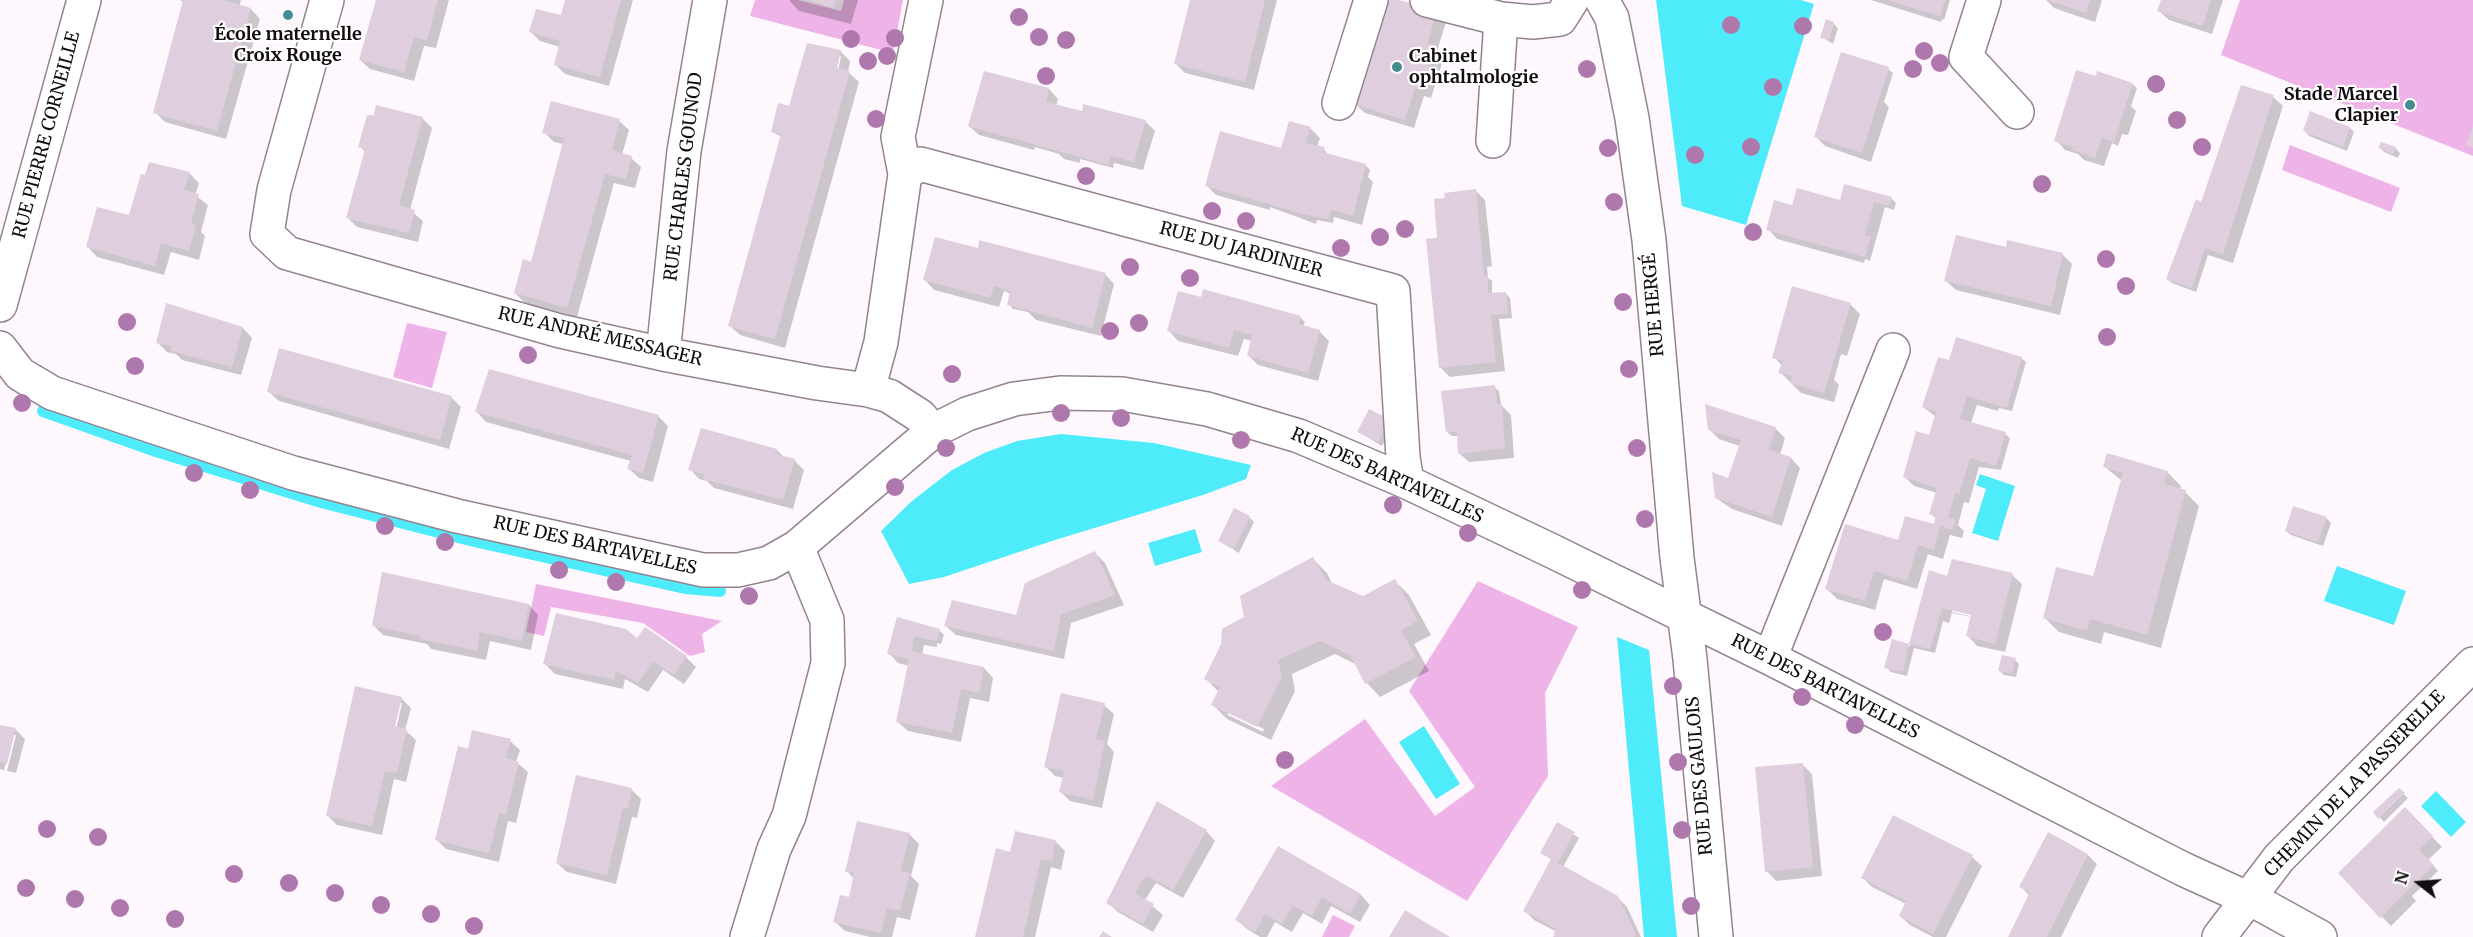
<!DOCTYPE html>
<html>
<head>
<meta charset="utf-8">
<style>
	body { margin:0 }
	#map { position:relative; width:2473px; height:937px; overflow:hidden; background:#fff7fe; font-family:Merriweather,serif }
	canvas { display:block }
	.north { position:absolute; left:2389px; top:853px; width:60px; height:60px; -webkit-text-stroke:4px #fff; paint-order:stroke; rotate:287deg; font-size:16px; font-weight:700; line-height:24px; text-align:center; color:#120c11 }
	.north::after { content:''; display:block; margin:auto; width:21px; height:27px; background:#120c11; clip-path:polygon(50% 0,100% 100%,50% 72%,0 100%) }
</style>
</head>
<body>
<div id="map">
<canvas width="2473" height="937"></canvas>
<div class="north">N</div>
</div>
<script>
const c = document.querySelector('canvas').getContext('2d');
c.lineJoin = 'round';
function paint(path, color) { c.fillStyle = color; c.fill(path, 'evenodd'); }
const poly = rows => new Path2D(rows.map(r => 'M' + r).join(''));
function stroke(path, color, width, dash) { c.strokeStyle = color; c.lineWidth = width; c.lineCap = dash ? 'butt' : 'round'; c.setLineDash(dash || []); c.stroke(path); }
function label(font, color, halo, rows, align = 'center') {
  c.font = font + ' Merriweather,serif'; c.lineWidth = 4.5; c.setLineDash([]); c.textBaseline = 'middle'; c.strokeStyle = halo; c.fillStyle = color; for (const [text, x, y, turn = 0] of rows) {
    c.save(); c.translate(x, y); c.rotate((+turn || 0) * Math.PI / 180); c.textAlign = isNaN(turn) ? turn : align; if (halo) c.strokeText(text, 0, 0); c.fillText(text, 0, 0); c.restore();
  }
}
paint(poly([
	[755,0,798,0,841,11,844,0,903,0,893,53,750,16],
	[2240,0,2473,0,2473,156,2221,55],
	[2290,145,2400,188,2391,212,2282,170],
	[407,323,447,332,432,388,393,377],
	[1478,581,1578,627,1545,693,1548,776,1467,901,1271,786,1365,719,1435,816,1475,787,1409,691],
	[536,584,722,621,702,634,705,652,690,656,643,623,551,607,544,636,526,632],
	[1333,915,1355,926,1349,937,1322,937]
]), '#eeb4e8');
paint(poly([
	[1656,0,1801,0,1814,4,1746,225,1682,206],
	[1061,434,1154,443,1251,465,1246,479,1203,495,1055,540,944,577,909,584,881,531,912,501,952,470,984,453,1017,441],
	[1980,474,2015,486,1998,541,1972,533,1986,489,1976,485],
	[1195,529,1202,552,1155,566,1148,543],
	[2337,566,2406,591,2394,625,2324,601],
	[1617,637,1649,650,1677,937,1644,937],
	[1424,726,1460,784,1436,799,1399,742],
	[2436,791,2466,822,2451,837,2421,806]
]), '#4eecfa');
paint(poly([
	[180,0,241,0,239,7,251,9,260,19,226,139,165,122,155,112,184,2],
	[377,0,449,0,436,48,424,46,414,81,370,69,360,60],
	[567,0,633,0,609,86,565,74,555,64,560,47,540,41,531,32,562,17],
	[789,0,858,0,851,24,799,11],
	[1191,0,1277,0,1254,90,1185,73,1175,63],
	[1394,0,1436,13,1446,22,1437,51,1444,57,1431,98,1424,96,1414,128,1365,113,1355,104],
	[1871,0,1950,0,1944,20,1942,19,1941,22],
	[2046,0,2102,0,2095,22,2054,8],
	[2163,0,2223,0,2212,34,2169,20,2159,11],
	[1833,23,1838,28,1833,44,1822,37],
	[840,51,850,61,848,72,859,82,785,348,740,335,730,326,782,137,772,132],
	[838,56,841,56,837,76,834,75],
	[1888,69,1893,73,1884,102,1889,107,1871,162,1825,146,1816,137],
	[2097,78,2132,84,2137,88,2131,106,2136,111,2128,135,2122,134,2118,146,2112,143,2104,166,2084,160,2078,154,2065,150,2056,140],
	[1049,89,1058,99,1056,106,1083,113,1084,106,1146,122,1155,131,1143,170,1114,163,1113,168,1080,159,1080,163,1064,159,1059,154,1035,147,1034,150,979,135,969,126],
	[2273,97,2283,106,2233,263,2208,255,2196,292,2172,283,2167,279,2202,203],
	[422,118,432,128,410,210,423,221,418,242,357,227,348,218,365,152,360,146],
	[619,121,629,130,622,155,631,158,641,167,635,188,614,183,577,317,525,303,515,293,532,263,564,144,554,142,544,132],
	[1310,128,1320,138,1317,147,1324,149,1328,155,1366,166,1370,170,1368,177,1373,182,1362,225,1334,217,1333,223,1317,220,1316,224,1270,207,1270,210,1216,195,1207,186,1282,150],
	[2350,128,2354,132,2347,151,2309,136,2305,131],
	[2380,148,2395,148,2400,153,2398,158,2384,152],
	[189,173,199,183,195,195,208,205,201,232,205,236,199,260,171,252,164,275,97,257,88,247],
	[1476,191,1485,200,1492,266,1487,267,1488,278,1492,281,1492,295,1505,293,1510,298,1512,318,1499,319,1505,371,1450,377,1440,367,1439,240],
	[1891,198,1896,203,1894,210,1885,207,1870,261,1865,259,1864,263,1777,239,1768,229,1793,207],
	[2007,249,2062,254,2072,264,2060,315,1956,290,1946,281],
	[983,251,1105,274,1114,284,1101,336,1036,320,1028,312,1013,309,1009,304,1011,294,1004,291,999,307,934,290,925,280],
	[1850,304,1860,314,1847,356,1841,354,1834,380,1839,385,1834,402,1801,393,1780,372,1782,366,1774,357],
	[167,305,243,328,252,338,241,375,182,360,176,354,167,352,157,342],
	[1300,317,1305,322,1303,327,1319,331,1329,341,1318,381,1258,365,1248,355,1252,341,1244,339,1238,356,1178,341,1169,331],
	[2021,358,2026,362,2012,411,1999,408,1998,411,1977,405,1971,423,2005,434,2010,438,2001,470,1979,467,1969,503,1964,502,1958,525,1964,531,1962,538,1950,535,1943,559,1928,554,1917,589,1884,579,1875,610,1837,599,1827,589,1899,541,1935,526,1937,519,1931,514,1937,493,1914,486,1905,477,1930,437,1936,417,1923,407,1948,362],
	[1494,387,1499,391,1501,405,1511,415,1514,458,1469,462,1459,453,1458,436,1452,436,1447,432],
	[269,392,451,397,461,407,449,449,279,401],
	[1706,407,1776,429,1785,438,1780,455,1791,458,1800,468,1782,526,1732,509,1716,498,1729,479,1740,446,1719,439,1709,429],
	[477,412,658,416,668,426,653,482,639,478,629,469,631,461,486,422],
	[1393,425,1382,446,1359,432],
	[777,450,785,458,794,460,804,470,793,509,714,488,707,481,699,479,690,469],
	[2105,467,2167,472,2181,486,2180,490,2185,492,2199,506,2161,648,2104,632,2101,644,2059,632,2045,618,2094,578,2122,481],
	[2294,508,2327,519,2331,523,2323,546,2291,535,2286,531],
	[1249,517,1254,522,1239,553,1219,541],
	[1095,553,1105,563,1124,605,1071,623,1064,659,956,635,946,626,1018,617],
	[1313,559,1327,573,1333,585,1363,598,1395,581,1409,595,1431,635,1414,644,1429,671,1380,697,1367,683,1357,665,1335,654,1292,674,1295,691,1271,740,1227,719,1213,705,1219,692,1206,679,1246,618],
	[1228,712,1264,729,1263,732,1228,715],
	[1930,572,1948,577,2012,575,2022,584,2005,652,1977,646,1968,636,1972,617,1952,613,1949,623,1943,621,1935,653,1914,648,1907,676,1891,672,1886,667,1893,641,1910,646],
	[1952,609,1979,615,1978,618,1952,612],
	[529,605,538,615,531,650,490,641,486,660,431,649,427,644,383,635,373,625],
	[898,619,939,630,944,635,941,644,937,643,937,647,924,645,922,655,984,668,993,678,989,702,970,698,961,742,908,731,898,722,909,666,898,663,889,653],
	[638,640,686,657,696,667,684,684,663,670,648,692,625,679,623,689,555,674,545,664],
	[2015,660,2019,664,2016,677,2004,675,1999,670],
	[401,698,411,708,405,730,416,740,406,782,394,779,382,835,337,825,327,815],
	[399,703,402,703,395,734,392,733],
	[1104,705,1114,714,1107,744,1114,752,1102,808,1070,801,1060,791,1064,778,1055,776,1045,766],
	[0,726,16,730,25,739,16,773,7,771,16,735,13,735,4,770,0,769],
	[510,741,520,750,516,762,528,772,516,823,508,821,499,862,446,849,437,840,469,751],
	[1802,764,1812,774,1822,876,1776,881,1767,871],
	[631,789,641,799,637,818,632,817,616,884,567,872,557,863],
	[2399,790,2408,798,2384,822,2375,812],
	[2405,809,2442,847,2428,860,2438,871,2412,896,2416,901,2391,926,2340,873],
	[1558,824,1579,838,1563,867,1617,897,1627,907,1641,937,1554,937,1557,932,1534,920,1525,911,1552,860,1542,852],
	[1206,831,1215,841,1183,898,1156,883,1145,900,1163,915,1153,932,1118,912,1108,903],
	[909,834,919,844,911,876,919,884,910,920,897,917,892,937,870,937,845,931,835,922,850,899,854,879,847,871],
	[1055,841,1065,851,1061,870,1051,867,1035,937,977,937,1011,853],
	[1278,848,1361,895,1370,905,1360,922,1331,906,1322,924,1303,913,1292,932,1275,922,1267,937,1260,937,1247,929,1237,920],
	[2088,855,2097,864,2061,937,2010,937,2030,896,2021,887],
	[1972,857,1982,866,1946,937,1933,937,1910,925,1900,916,1906,904,1872,887,1862,877]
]), '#0003');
stroke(poly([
	[43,411,156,451,321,502,474,541,685,588,720,591]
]), '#4eecfa', 12);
paint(poly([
	[183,0,224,0,251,8,217,131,153,113],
	[376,0,438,0,427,40,414,37,404,72,359,60],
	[565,0,621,0,600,77,554,65,560,41,529,32,536,9,561,15],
	[808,0,836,0,834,8],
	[1190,0,1265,0,1245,82,1174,64],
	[1385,0,1399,0,1437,11,1427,44,1435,46,1422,90,1415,88,1405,120,1353,104],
	[1887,0,1945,0,1940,16],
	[2047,0,2090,0,2086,13],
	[2161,0,2211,0,2203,26,2157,11],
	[1826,19,1834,22,1829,40,1820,38],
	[807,43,841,50,837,68,850,71,775,339,728,326,781,134,771,132,778,103,789,106],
	[1841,52,1889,67,1862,153,1814,137],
	[2076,70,2096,76,2097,71,2133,83,2114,142,2102,138,2095,158,2072,150,2073,147,2054,141],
	[984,71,1049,88,1046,102,1082,111,1083,104,1146,120,1134,162,1111,156,1108,165,968,126],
	[2241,85,2274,95,2223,254,2205,248,2192,288,2166,279,2196,199,2201,202],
	[551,101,620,119,612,150,632,156,626,179,605,174,567,308,514,293,523,259,531,262,564,138,542,133],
	[376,105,423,117,399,205,415,210,409,233,346,218,365,149,358,147,367,115,374,115],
	[2310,111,2350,127,2343,147,2303,131],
	[1289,121,1311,127,1306,143,1325,147,1323,152,1366,164,1353,216,1331,210,1328,219,1306,215,1205,186,1220,131,1281,148],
	[2473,126,2473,148,2466,145],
	[2381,142,2396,147,2393,154,2378,148],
	[149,162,190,172,184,190,199,194,191,223,196,225,189,251,161,243,155,266,86,247,97,207,129,215,141,174,145,175],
	[1844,184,1892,197,1889,206,1874,202,1865,235,1871,236,1865,257,1766,230,1774,200,1792,205,1797,188,1840,200],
	[1476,189,1484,276,1488,275,1488,293,1506,292,1508,314,1491,315,1496,362,1439,368,1426,239,1437,238,1434,199,1445,198,1444,193],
	[1956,235,2006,247,2007,240,2063,253,2051,306,1944,281],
	[935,237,978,248,979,240,1106,273,1092,328,1007,305,1010,291,994,286,990,298,923,280],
	[1792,286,1851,303,1824,393,1790,383,1792,376,1778,373,1783,361,1772,358],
	[1203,289,1301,316,1299,324,1320,330,1308,373,1247,356,1252,335,1234,330,1229,348,1167,331,1178,291,1201,297],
	[166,303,243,327,232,367,171,351,171,346,156,343],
	[1956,337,2022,357,2007,408,1967,396,1960,419,2006,432,1996,466,1970,458,1959,495,1955,493,1948,518,1956,520,1952,530,1940,526,1934,550,1918,545,1907,581,1874,571,1865,601,1825,589,1845,524,1898,540,1905,516,1934,524,1936,516,1929,514,1937,488,1903,477,1916,431,1929,435,1936,412,1922,407,1938,357,1949,360],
	[279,348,452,396,440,440,267,392],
	[489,369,659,415,643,473,627,469,632,455,475,412],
	[1495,385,1497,404,1502,404,1505,448,1458,454,1457,432,1446,432,1441,391],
	[1705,404,1776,427,1769,450,1791,457,1772,517,1715,498,1712,472,1728,478,1741,440,1708,430],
	[1369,409,1389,419,1378,442,1357,432],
	[701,428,777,449,776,454,795,459,783,500,703,479,704,474,688,470],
	[2107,453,2168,471,2164,484,2186,490,2147,635,2090,619,2087,631,2043,618,2056,567,2093,576,2123,473,2103,467],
	[2293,506,2327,517,2318,542,2285,531],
	[1234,508,1250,516,1234,549,1218,541],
	[1095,551,1115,595,1061,614,1054,651,944,626,952,600,1016,615,1025,583],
	[1313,557,1326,580,1363,596,1395,579,1418,621,1401,630,1416,657,1365,684,1350,655,1320,641,1278,660,1282,676,1257,727,1211,705,1220,687,1204,679,1221,644,1222,629,1244,617,1240,596],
	[1952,559,2013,573,1995,644,1966,636,1971,615,1942,608,1930,649,1909,644,1903,672,1884,668,1892,639,1909,644,1929,570,1947,576],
	[382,572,529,604,522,641,480,632,477,651,420,639,421,636,372,626],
	[556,613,626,629,637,638,645,627,687,656,674,675,653,662,638,683,616,671,614,680,543,664],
	[897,617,940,629,937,641,914,636,912,651,984,667,979,693,961,689,952,733,896,722,909,659,887,654],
	[2002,655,2016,658,2012,673,1998,671],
	[355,686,402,697,395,726,407,729,397,773,385,771,372,826,326,816],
	[1061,693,1105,703,1096,739,1105,741,1093,800,1059,792,1064,771,1044,767],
	[0,725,16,728,7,764,0,762],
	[472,730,511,739,506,758,519,762,506,814,499,813,489,853,435,840,458,746,468,749],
	[1803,763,1813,867,1765,872,1755,767],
	[576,775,632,788,628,809,623,808,607,875,556,863],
	[2399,788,2405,793,2378,819,2373,812],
	[1157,801,1207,830,1173,890,1146,875,1135,893,1154,904,1143,924,1106,903],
	[2405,807,2433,836,2419,850,2434,865,2380,918,2338,873],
	[1893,815,1973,855,1933,934,1899,916,1906,901,1861,878],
	[857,821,910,833,901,871,910,873,900,911,887,908,881,933,833,922,840,895,849,897,854,873,845,872],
	[1557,822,1575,832,1558,863,1618,896,1636,934,1634,937,1553,937,1556,929,1523,911,1551,859,1540,853],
	[1015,831,1056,840,1052,861,1041,859,1023,937,975,937,996,848,1010,852],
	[2048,832,2088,854,2047,937,2008,937,2030,892,2019,887],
	[1278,846,1361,894,1350,914,1322,897,1312,916,1293,905,1282,924,1265,914,1255,932,1235,920],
	[1405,910,1450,937,1389,937],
	[1103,931,1112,937,1099,937]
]), '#dfcedd');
const minor = poly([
	[327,0,274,190,267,234,287,253,560,331,663,354,817,383,868,390,889,396,920,416,933,431],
	[1427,0,1501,19],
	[1602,0,1612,18,1632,118,1649,240,1677,558,1690,659,1716,937],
	[1984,0,1966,57,2017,112],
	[1339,103,1371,0],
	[1493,141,1501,19,1533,22,1560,19,1572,0],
	[905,174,898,137,926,0],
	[0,305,84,0],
	[0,348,20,374,52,393,293,473,457,516,703,570,738,570,769,563,797,547,933,431,967,414,1014,399,1060,393,1122,394,1207,409,1299,436,1407,482,1550,550,1770,658,2183,869,2262,905,2320,937],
	[663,354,684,151,710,0],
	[868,390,881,342,905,174,920,164,1393,291,1403,457,1407,482],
	[1770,658,1893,350],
	[747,937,774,849,789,816,828,663,827,620,797,547],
	[2219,937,2279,858,2473,664]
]);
stroke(minor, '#938391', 36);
stroke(minor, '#fff', 33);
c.fillStyle = '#af78ad';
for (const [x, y] of [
	[1019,17],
	[1731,25],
	[1803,26],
	[1039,37],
	[895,38],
	[851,39],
	[1066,40],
	[1924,51],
	[887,56],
	[868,61],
	[1940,63],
	[1587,69],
	[1913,69],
	[1046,76],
	[2156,84],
	[1773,87],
	[876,119],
	[2177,120],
	[1751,147],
	[2202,147],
	[1608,148],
	[1695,155],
	[1086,176],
	[2042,184],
	[1614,202],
	[1212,211],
	[1246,221],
	[1405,229],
	[1753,232],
	[1380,237],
	[1341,248],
	[2106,259],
	[1130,267],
	[1190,278],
	[2126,286],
	[1623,302],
	[127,322],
	[1139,323],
	[1110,331],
	[2107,337],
	[528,355],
	[135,366],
	[1629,369],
	[952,374],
	[22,403],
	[1061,413],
	[1121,418],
	[1241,440],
	[946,448],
	[1637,448],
	[194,473],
	[895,487],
	[250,490],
	[1393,505],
	[1645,519],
	[385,526],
	[1468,533],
	[445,542],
	[559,570],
	[616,582],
	[1582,590],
	[749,596],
	[1883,632],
	[1673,686],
	[1802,697],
	[1855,725],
	[1285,760],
	[1678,762],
	[47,829],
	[1682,830],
	[98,837],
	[234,874],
	[289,883],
	[26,888],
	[335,893],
	[75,899],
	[381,905],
	[1691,906],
	[120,908],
	[431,914],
	[175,919],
	[474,926]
]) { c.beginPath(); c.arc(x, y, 9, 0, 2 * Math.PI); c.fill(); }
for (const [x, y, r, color] of [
	[288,15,6,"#458d93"],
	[1397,67,6,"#458d93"],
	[2410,105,6,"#458d93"]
]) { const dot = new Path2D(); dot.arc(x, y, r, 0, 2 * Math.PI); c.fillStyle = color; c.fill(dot); stroke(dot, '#fff', 2); }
label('bold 18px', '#120c11', '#fff', [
	["École maternelle",288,35],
	["Croix Rouge",288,56],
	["Cabinet",1409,57,"left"],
	["ophtalmologie",1409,78,"left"],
	["Stade Marcel",2398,95,"right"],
	["Clapier",2398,116,"right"]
]);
label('18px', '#120c11', '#fff', [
	["RUE PIERRE CORNEILLE",47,135,-75],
	["RUE CHARLES GOUNOD",684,177,-83],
	["RUE DU JARDINIER",1241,250,15],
	["RUE HERGÉ",1654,305,-95],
	["RUE ANDRÉ MESSAGER",600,337,13],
	["RUE DES BARTAVELLES",1387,476,24],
	["RUE DES BARTAVELLES",595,546,13],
	["RUE DES BARTAVELLES",1825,687,27],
	["RUE DES GAULOIS",1700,776,-95],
	["CHEMIN DE LA PASSERELLE",2355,784,-46]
]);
</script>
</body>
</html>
